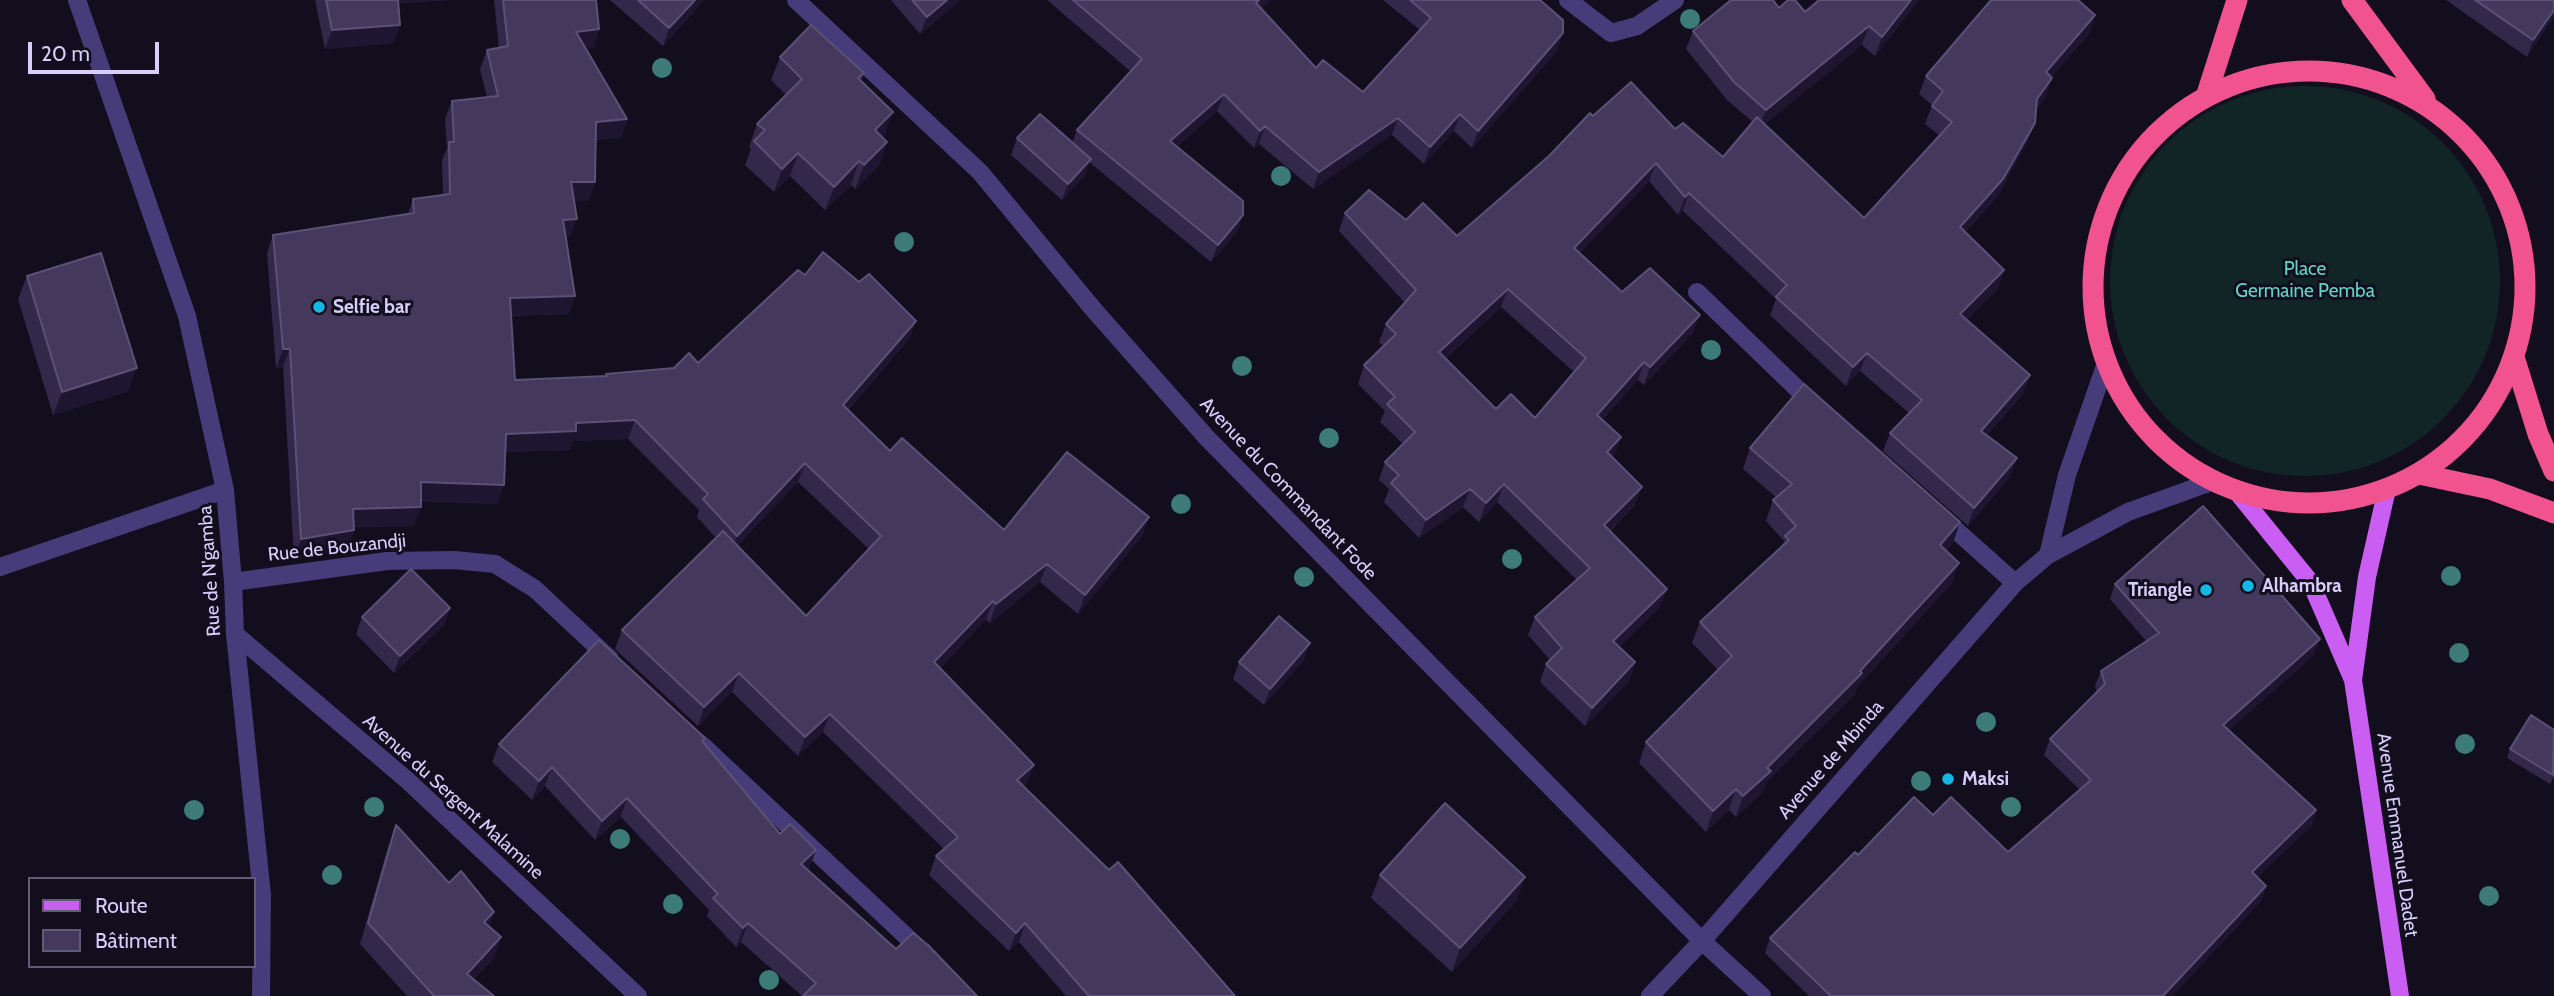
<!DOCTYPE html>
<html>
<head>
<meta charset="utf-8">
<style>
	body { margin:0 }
	#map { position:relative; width:2554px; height:996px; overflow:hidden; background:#120e1e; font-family:Cabin,sans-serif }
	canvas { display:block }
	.legend { position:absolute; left:28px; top:877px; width:228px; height:91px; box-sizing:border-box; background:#120e1e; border:2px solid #615b76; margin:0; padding:9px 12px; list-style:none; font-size:21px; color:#d8cefb }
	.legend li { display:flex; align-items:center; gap:14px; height:35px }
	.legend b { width:35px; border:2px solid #615b76 }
	.scale { position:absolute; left:28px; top:42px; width:131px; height:32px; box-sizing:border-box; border:4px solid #d8cefb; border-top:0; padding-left:9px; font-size:21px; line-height:24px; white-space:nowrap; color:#d8cefb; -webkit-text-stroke:5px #120e1e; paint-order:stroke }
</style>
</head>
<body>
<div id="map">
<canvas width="2554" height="996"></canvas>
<ul class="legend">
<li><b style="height:9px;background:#ca5ef2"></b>Route</li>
<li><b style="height:19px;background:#44395d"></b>Bâtiment</li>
</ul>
<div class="scale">20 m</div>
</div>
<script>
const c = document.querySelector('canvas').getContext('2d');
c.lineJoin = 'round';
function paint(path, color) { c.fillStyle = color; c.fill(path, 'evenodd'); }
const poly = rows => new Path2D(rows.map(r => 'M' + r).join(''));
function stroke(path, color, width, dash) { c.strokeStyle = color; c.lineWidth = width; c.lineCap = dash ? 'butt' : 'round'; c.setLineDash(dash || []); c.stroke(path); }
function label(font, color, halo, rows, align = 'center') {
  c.font = font + ' Cabin,sans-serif'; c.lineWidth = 6; c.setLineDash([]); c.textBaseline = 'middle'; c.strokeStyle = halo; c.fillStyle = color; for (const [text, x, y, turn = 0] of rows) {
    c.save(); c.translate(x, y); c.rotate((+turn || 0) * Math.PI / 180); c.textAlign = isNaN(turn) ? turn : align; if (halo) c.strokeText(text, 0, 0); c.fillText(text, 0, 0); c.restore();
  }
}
paint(poly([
	'2110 281a195 195 0 1 1 390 0a195 195 0 1 1-390 0Z'
]), '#112527');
stroke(poly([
	[77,0,187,316,225,490,233,582,235,634,262,895,261,996],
	[796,0,980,172,1094,310,1207,438,1702,941,1762,996],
	[1568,0,1611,33,1637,26,1675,0],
	[1697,292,1815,406],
	[1939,515,2015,583],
	[2048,555,2067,475,2105,366],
	[0,567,225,490],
	[233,582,387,561,454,560,495,564,535,589,610,659],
	[235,634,407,780,638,996],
	[702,745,924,953],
	[1650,996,1702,941,2015,583,2048,555,2128,512,2211,482]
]), '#453c79', 18);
stroke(poly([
	[2238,493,2311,583,2353,680,2400,996],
	[2353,680,2367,577,2387,489]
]), '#ca5ef2', 18);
stroke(poly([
	[2352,0,2425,99],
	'2093 287a216 216 0 1 1 432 0a216 216 0 1 1-432 0Z',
	[2207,94,2237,0],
	[2515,360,2538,434,2554,471],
	[2419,474,2490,489,2554,513]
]), '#f1538e', 21);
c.fillStyle = '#3d7b79';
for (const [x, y] of [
	[1690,19],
	[662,68],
	[1281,176],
	[904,242],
	[1711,350],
	[1242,366],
	[1329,438],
	[1181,504],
	[1512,559],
	[2451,576],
	[1304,577],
	[2459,653],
	[1986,722],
	[2465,744],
	[1921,781],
	[374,807],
	[2011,807],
	[194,810],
	[620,839],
	[332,875],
	[2489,896],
	[673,904],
	[769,980]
]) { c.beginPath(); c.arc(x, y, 10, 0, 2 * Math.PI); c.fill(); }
paint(poly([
	[315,0,450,0,398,3,400,25,393,43,325,49],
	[494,0,596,0,599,29,593,48,586,48,627,119,621,137,595,140,595,182,588,201,574,201,570,237,566,238,575,296,569,314,511,316,515,380,605,377,606,374,674,368,698,363,805,275,859,282,916,321,909,339,848,410,890,451,1004,530,1142,536,1078,614,1040,582,990,623,986,619,940,668,1034,765,1027,783,1023,787,1235,996,1066,996,1019,942,1009,951,929,875,936,856,944,849,823,732,798,756,732,692,698,726,615,649,622,630,716,538,697,517,699,510,628,439,573,441,570,450,506,452,497,504,421,501,414,526,354,527,354,530,347,549,294,558,283,367,276,368,267,253,273,235,408,214,413,199,443,195,442,160,447,148,445,119,452,101,487,97,480,69,487,50,499,48],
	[798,482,869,549,806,616,737,546],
	[610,0,704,0,663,46],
	[891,0,961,0,920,34],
	[1047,0,1270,0,1261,9,1316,68,1363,92,1420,30,1383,0,1540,0,1557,51,1472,148,1454,131,1424,164,1392,135,1313,189,1259,144,1254,148,1217,111,1177,147,1243,215,1237,232,1211,262,1089,162,1085,176,1062,200,1011,155,1017,138,1072,143,1077,130,1130,71],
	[1819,0,1919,0,1875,56,1862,45,1765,124,1864,218,1939,135,1925,124,1932,105,1919,94,1926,76,2095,15,2089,34,2051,77,2046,96,2036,109,2028,141,1997,197,1965,232,1998,289,1966,320,2030,375,2023,394,1987,435,2010,477,1968,526,1883,451,1890,433,1909,413,1860,371,1846,386,1770,315,1776,299,1683,211,1678,215,1649,181,1580,253,1622,292,1693,333,1644,385,1638,380,1602,420,1621,437,1614,455,1612,458,1635,505,1610,531,1660,607,1619,647,1635,662,1629,681,1585,726,1540,682,1546,664,1550,660,1528,635,1535,617,1577,580,1497,502,1479,522,1463,507,1419,538,1384,502,1389,489,1379,480,1385,462,1403,444,1380,422,1385,411,1358,384,1364,365,1383,346,1379,342,1386,324,1405,303,1339,231,1345,213,1406,220,1457,236,1593,116,1675,129,1723,157,1753,122,1727,100,1686,49,1693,31,1779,8,1805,12],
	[1501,307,1574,372,1535,418,1496,409,1445,359],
	[2446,0,2554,0,2554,16,2527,57],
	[780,57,864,73,861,81,885,135,882,137,887,142,879,165,855,189,851,185,825,210,790,176,774,192,745,165,751,149,749,147,757,124,786,95,771,80],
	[27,276,128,391,53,415,18,299],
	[1750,448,1953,543,1946,551,1952,583,1858,686,1855,694,1767,781,1763,792,1736,817,1729,810,1706,832,1639,763,1646,742,1718,670,1692,643,1700,622,1782,546,1784,541,1766,521,1773,500,1776,497,1743,469],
	[2115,584,2314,655,2229,730,2316,810,2311,826,2257,877,2266,886,2261,901,2172,996,1809,996,1765,953,1770,938,1858,855,1933,815,2008,852,2080,790,2044,755,2050,739,2097,692,2095,686,2101,671,2146,641,2110,599],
	[450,608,444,625,394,673,356,634,362,617],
	[1304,660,1264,705,1233,679,1239,662],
	[2531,715,2554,777,2550,784,2507,758,2510,749],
	[705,738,703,742,780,834,816,850,808,870,896,949,928,945,802,996,741,942,736,947,707,916,709,910,621,817,595,840,545,786,532,800,492,762,499,744],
	[396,825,449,883,494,912,489,927,501,937,493,959,474,979,494,996,407,996,360,944,388,847],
	[1380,875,1517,900,1452,972,1371,898]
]), '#32284a');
paint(poly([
	[390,0,450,0,389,3],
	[695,0,704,0,663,46,669,28],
	[947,0,961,0,920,34,927,17],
	[1259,0,1270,0,1249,20,1256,3],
	[1911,0,1919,0,1875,56,1882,37],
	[2554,10,2553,19,2527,57,2533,40],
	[2095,15,2089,34,2040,90,2046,72],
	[400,25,393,43,325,49,332,30],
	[1869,26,1862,45,1759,129,1766,110],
	[599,29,593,48,570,50,576,32],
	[1563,33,1557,51,1472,148,1478,131],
	[2052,78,2046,96,2031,117,2037,99],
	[1224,94,1217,111,1164,159,1170,141],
	[893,112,885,135,866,153,875,130],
	[1460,114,1454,131,1424,164,1430,147],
	[1398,118,1392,135,1313,189,1319,172],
	[627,119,621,137,589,140,596,122],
	[2035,123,2028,141,1997,197,1954,245,1960,227],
	[1265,126,1259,144,1254,148,1260,131],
	[887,142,879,165,855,189,864,165],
	[798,153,790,176,774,192,782,169],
	[1091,159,1085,176,1062,200,1068,184],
	[859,161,851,185,825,210,834,187],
	[1656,163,1649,181,1568,266,1574,248],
	[571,182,595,182,588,201,564,201],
	[1689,193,1683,211,1678,215,1685,197],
	[1243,215,1237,232,1211,262,1218,245],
	[577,219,570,237,556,239,563,220],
	[2004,270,1998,289,1953,332,1960,314],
	[1508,289,1501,307,1432,370,1439,352],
	[575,296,569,314,503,316,510,298],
	[1700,315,1693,333,1644,385,1650,367],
	[916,321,909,339,836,423,843,405],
	[283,349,290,349,283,367,276,368],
	[1867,353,1860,371,1846,386,1853,367],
	[1644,362,1638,380,1590,433,1597,415],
	[137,368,128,391,53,415,62,392],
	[2030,375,2023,394,1975,449,1981,431],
	[635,420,628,439,573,441,570,450,500,452,506,434,576,423],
	[1621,437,1614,455,1600,470,1607,452],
	[2017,458,2010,477,1968,526,1974,508],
	[805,463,798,482,730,554,737,536],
	[421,482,504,485,497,504,414,500],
	[1504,484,1497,502,1479,522,1486,503],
	[1642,487,1635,505,1597,543,1604,525],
	[1470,489,1463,507,1419,538,1426,520],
	[421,507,414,526,346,527,353,509],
	[1149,517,1142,536,1078,614,1085,595],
	[1960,522,1953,543,1933,566,1940,545],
	[354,530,347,549,294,558,301,539],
	[1959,563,1952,583,1858,686,1855,694,1767,781,1763,792,1736,817,1743,796,1767,768,1860,671],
	[1047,564,1040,582,990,623,996,604],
	[1667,589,1660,607,1607,660,1613,641],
	[993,601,986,619,928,680,934,662],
	[450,608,444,625,394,673,400,656],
	[2320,639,2314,655,2217,741,2223,725],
	[1310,643,1304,660,1264,705,1270,689],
	[1635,662,1629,681,1585,726,1592,708],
	[739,673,732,692,698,726,704,707],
	[830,714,823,732,798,756,805,737],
	[1034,765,1027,783,1010,799,1017,780],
	[552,767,545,786,532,800,539,781],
	[1736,789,1729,810,1706,832,1713,811],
	[627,798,621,817,595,840,602,821],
	[2316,810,2311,826,2246,887,2252,872],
	[816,850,809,869,795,883,801,864],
	[1525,877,1517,900,1452,972,1460,948],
	[2266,886,2261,901,2172,996,2163,996],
	[494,912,487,933,484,922],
	[748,923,741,942,736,947,743,928],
	[1025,923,1019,942,1009,951,1016,933],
	[501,937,493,959,459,995,467,974]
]), '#1e1631');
const building = poly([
	[326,0,398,0,400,25,332,30,326,0],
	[503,0,596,0,599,29,576,32,627,119,596,122,595,182,571,182,577,219,563,220,575,296,510,298,515,380,607,376,606,374,674,368,689,353,698,363,798,270,805,275,823,252,859,282,869,274,916,321,843,405,890,451,902,438,1004,530,1067,452,1149,517,1085,595,1047,564,996,604,993,601,934,662,1034,765,1017,780,1109,870,1118,862,1235,996,1089,996,1025,923,1016,933,936,856,958,837,830,714,805,737,739,673,704,707,622,630,723,531,806,616,881,536,805,463,737,536,703,499,708,494,635,420,576,423,576,431,506,434,504,485,421,482,421,507,353,509,354,530,301,539,290,349,283,349,273,235,414,213,413,199,450,194,449,142,454,142,452,101,498,96,487,50,508,46,503,0],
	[638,0,695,0,669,28,638,0],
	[912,0,947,0,927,17,912,0],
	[1073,0,1259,0,1256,3,1316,68,1323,60,1363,92,1431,18,1410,0,1540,0,1563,20,1563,33,1478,131,1460,114,1430,147,1398,118,1319,172,1265,126,1260,131,1224,94,1170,141,1243,201,1243,215,1218,245,1077,130,1142,59,1073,0],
	[1731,0,1773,0,1779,8,1788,0,1795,0,1805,12,1819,0,1911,0,1882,37,1869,26,1766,110,1734,82,1693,31,1731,0],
	[1991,0,2078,0,2095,15,2046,72,2052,78,2037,99,2035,123,2003,179,1960,227,2004,270,1960,314,2030,375,1981,431,2017,458,1974,508,1890,433,1922,400,1867,353,1853,367,1776,297,1787,285,1689,193,1685,197,1656,163,1574,248,1622,292,1650,268,1700,315,1650,367,1644,362,1597,415,1621,437,1607,452,1642,487,1604,525,1667,589,1613,641,1635,662,1592,708,1546,664,1562,648,1535,617,1590,568,1504,484,1486,503,1470,489,1426,520,1391,483,1399,475,1385,462,1415,432,1387,404,1395,397,1364,365,1396,334,1386,324,1416,290,1345,213,1369,190,1406,220,1423,203,1457,236,1549,156,1590,113,1593,116,1631,82,1675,129,1683,123,1723,157,1757,117,1864,218,1952,122,1932,106,1943,91,1926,76,1991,0],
	[1508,289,1586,358,1535,418,1511,394,1496,409,1439,352,1508,289],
	[2475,0,2554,0,2554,10,2533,40,2475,0],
	[811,25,864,73,858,78,893,112,875,130,887,142,864,165,859,161,834,187,798,153,782,169,754,141,765,130,757,124,802,79,780,57,811,25],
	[1040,114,1091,159,1068,184,1017,138,1040,114],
	[101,253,137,368,62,392,27,276,101,253],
	[1804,384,1960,522,1940,545,1959,563,1860,671,1862,673,1767,768,1771,771,1743,796,1736,789,1713,811,1646,742,1732,656,1700,622,1789,540,1785,536,1796,526,1773,500,1792,484,1750,448,1804,384],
	[2203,506,2320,639,2223,725,2316,810,2252,872,2266,886,2163,996,1831,996,1770,938,1855,852,1858,855,1914,797,1933,815,1951,797,2008,852,2091,780,2050,739,2105,684,2101,671,2159,633,2115,584,2203,506],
	[411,569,450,608,400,656,362,617,411,569],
	[1279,616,1310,643,1270,689,1239,662,1279,616],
	[599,640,705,738,702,741,780,834,790,824,816,850,801,864,896,949,913,933,928,945,977,996,803,996,816,983,748,923,743,928,713,898,718,894,627,798,602,821,552,767,539,781,499,744,599,640],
	[2531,715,2554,730,2553,775,2510,749,2531,715],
	[1445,803,1525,877,1460,948,1380,875,1445,803],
	[396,825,449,883,461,871,494,912,484,922,501,937,467,974,494,996,434,996,368,923,396,825]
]);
paint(building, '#44395d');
stroke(building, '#5b5176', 2);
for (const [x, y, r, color] of [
	[319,307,7,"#12b8e3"],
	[2248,586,7,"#12b8e3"],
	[2206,590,7,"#12b8e3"],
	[1948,779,7,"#12b8e3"]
]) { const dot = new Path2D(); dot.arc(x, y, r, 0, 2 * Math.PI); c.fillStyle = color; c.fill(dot); stroke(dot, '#120e1e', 2.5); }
label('19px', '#61d4c4', '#120e1e', [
	["Place",2305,269],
	["Germaine Pemba",2305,291]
]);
label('bold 19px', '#d8cefb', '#120e1e', [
	["Selfie bar",333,307],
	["Alhambra",2262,586],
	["Triangle",2192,590,"right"],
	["Maksi",1962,779]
], 'left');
label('19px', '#d8cefb', '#120e1e', [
	["Avenue du Commandant Fode",1288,489,46],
	["Rue de Bouzandji",337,548,-6],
	["Rue de N'gamba",210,571,-94],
	["Avenue de Mbinda",1831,760,-49],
	["Avenue du Sergent Malamine",453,797,42],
	["Avenue Emmanuel Dadet",2397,835,82]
]);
</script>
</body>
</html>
